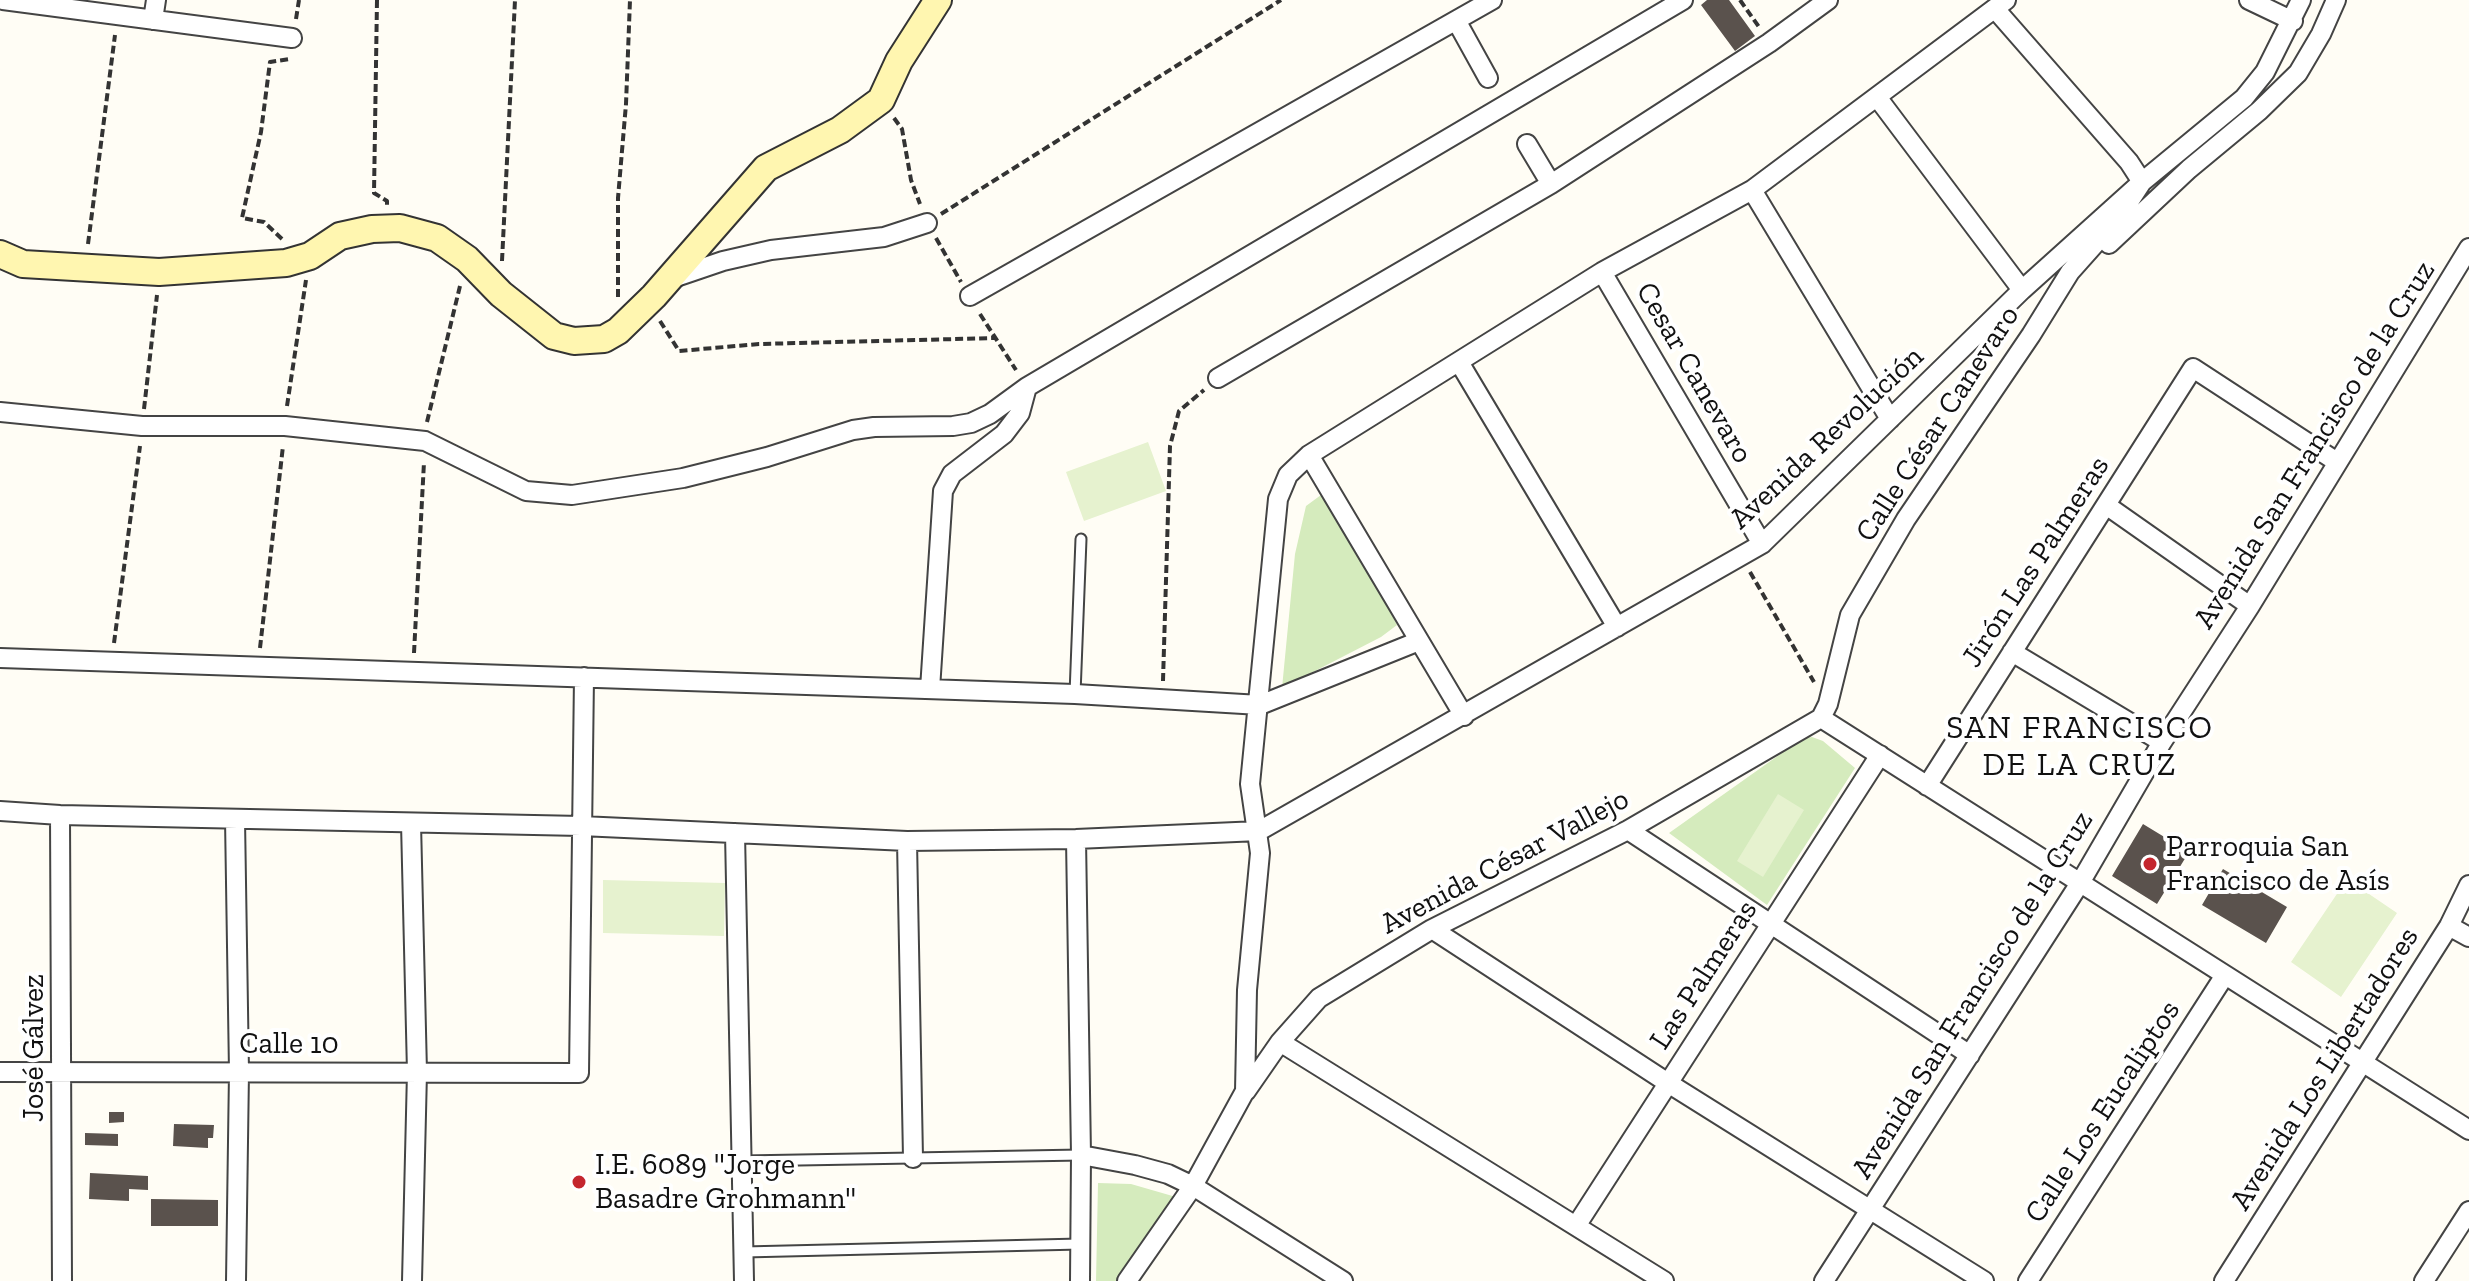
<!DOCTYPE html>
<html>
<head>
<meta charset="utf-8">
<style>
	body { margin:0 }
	canvas { display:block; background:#fffdf5 }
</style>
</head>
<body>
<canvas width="2469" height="1281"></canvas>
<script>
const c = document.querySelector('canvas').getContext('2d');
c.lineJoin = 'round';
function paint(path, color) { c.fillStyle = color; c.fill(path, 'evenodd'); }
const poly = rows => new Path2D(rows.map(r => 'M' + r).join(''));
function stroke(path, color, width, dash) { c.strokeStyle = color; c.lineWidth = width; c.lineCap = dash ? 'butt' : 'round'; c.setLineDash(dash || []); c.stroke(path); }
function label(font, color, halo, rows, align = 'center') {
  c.font = font + ' "Zilla Slab",serif'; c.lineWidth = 8; c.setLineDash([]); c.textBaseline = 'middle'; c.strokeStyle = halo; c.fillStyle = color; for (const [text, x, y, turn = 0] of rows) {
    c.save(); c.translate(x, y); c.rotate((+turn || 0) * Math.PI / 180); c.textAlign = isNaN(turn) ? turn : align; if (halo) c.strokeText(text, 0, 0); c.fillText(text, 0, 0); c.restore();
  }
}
paint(poly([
	[1321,495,1330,496,1339,508,1397,625,1381,637,1282,688,1295,554,1306,506],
	[1812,737,1823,741,1855,768,1767,905,1669,833,1803,738],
	[1098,1183,1131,1184,1176,1197,1119,1281,1096,1281]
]), '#d5ebbd');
paint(poly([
	[1148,442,1166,491,1084,521,1066,472],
	[1778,794,1804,810,1763,877,1737,861],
	[2347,879,2397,913,2341,997,2291,962],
	[603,880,725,883,724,936,603,933]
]), '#e6f2cf');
paint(poly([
	[1707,0,1729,0,1755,36,1735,51,1701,5],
	[2143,824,2189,852,2157,904,2112,876],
	[2223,869,2287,907,2266,943,2202,905],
	[109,1112,124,1112,124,1122,109,1123],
	[174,1124,214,1125,213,1138,208,1138,208,1148,173,1146],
	[85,1133,118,1134,118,1146,85,1145],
	[90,1173,148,1176,148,1190,129,1189,129,1201,89,1199],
	[151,1199,218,1200,218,1226,151,1226]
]), '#5a524d');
const lane = poly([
	[1075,694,1081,539],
	[743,1161,1081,1155],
	[744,1252,1080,1244]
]);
const street = poly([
	[3,0,292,38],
	[2249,0,2293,21],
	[153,20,156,0],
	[1457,22,1488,78],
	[1877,97,2022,290],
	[1527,144,1551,184],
	[1752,190,1890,419],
	[2109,244,2189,169,2259,111,2298,73,2321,34,2336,0],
	[1602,272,1762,544],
	[673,278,723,261,771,250,884,237,927,223],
	[970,296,1492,0],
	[1459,362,1617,627],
	[1218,378,1551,184,1769,43,1828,0],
	[0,412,142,426,285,426,425,441,526,491,572,495,683,478,767,457,853,430,874,427,953,426,971,423,990,414,1027,387,1683,0],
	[1309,455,1464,716],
	[2106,505,2250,606],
	[2012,652,2162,742],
	[0,658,1075,694,1260,705,1419,641],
	[930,689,943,491,952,474,1004,434,1020,413,1027,387],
	[1821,718,1828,704,1850,615,1906,519,2031,335,2070,272,2119,217,2142,182,2129,162,1996,10],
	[1821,718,2469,1130],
	[1927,786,2193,368,2337,462],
	[0,811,60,815,581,826,907,841,1076,839,1259,831,1762,544,2022,290,2142,182,2244,98,2265,72,2301,0],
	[60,815,62,1281],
	[235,819,239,1072,236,1281],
	[411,823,417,1072,412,1281],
	[1628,830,1970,1055],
	[735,833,744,1281],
	[1076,839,1081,1155,1080,1281],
	[907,841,913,1158],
	[2449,926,2469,937],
	[1432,929,1668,1083,1984,1281],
	[1280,1042,1664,1281],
	[0,1072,579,1073,584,677],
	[1246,1091,1280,1042,1319,998,1432,929,1628,830,1821,718],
	[1081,1155,1135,1165,1168,1174,1193,1186,1343,1281],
	[1576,1226,1880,755],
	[1127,1281,1193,1186,1245,1091,1247,990,1260,853,1250,784,1278,499,1288,475,1309,455,1602,272,1752,190,2006,0],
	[1824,1281,2080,883,2162,742,2250,606,2469,248],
	[2028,1281,2225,975],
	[2224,1281,2449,926,2469,885],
	[2424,1281,2469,1211]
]);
const secondary = poly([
	[0,254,23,264,159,272,286,263,310,256,340,236,372,229,400,228,437,238,467,259,501,294,554,336,574,341,604,339,618,331,654,296,766,168,840,130,881,100,899,61,938,0]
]);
stroke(lane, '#444', 13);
stroke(street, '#444', 22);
stroke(secondary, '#333', 30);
stroke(poly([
	[377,0,374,193,387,201,387,206],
	[1740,0,1759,27],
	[296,19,299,0],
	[894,118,902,129,911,180,920,204],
	[941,214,1281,0],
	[936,238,961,282],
	[282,239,264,222,242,218,261,132,270,62,290,59],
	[88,244,115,35],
	[502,261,515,0],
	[618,297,618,198,626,104,630,0],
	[980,314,1016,370],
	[660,321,679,351,759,344,996,338],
	[287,406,306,280],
	[144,409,157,295],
	[427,422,460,286],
	[1750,572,1814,682],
	[114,643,140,446],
	[260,648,283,446],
	[414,653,424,462],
	[1163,681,1170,446,1179,411,1204,390]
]), '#333', 4, [8, 4]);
stroke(lane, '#fff', 9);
stroke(street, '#fff', 18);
stroke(secondary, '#fff6b0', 26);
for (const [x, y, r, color] of [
	[2150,864,8,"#c4262e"],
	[579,1182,8,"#c4262e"]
]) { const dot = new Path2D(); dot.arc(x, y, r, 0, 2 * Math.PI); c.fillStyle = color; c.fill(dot); stroke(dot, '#fff', 3); }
label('30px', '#111', '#fff', [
	["Cesar Canevaro",1694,373,60],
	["Calle César Canevaro",1938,424,-57],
	["Avenida Revolución",1827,438,-43],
	["Avenida San Francisco de la Cruz",2315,445,-58],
	["Jirón Las Palmeras",2036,562,-57],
	["Avenida César Vallejo",1505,862,-28],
	["Las Palmeras",1704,975,-57],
	["Avenida San Francisco de la Cruz",1973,995,-58],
	["Calle 10",289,1044],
	["José Gálvez",34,1048,-90],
	["Avenida Los Libertadores",2325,1069,-58],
	["Calle Los Eucaliptos",2103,1112,-57]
]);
label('30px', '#111', '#fff', [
	["Parroquia San",2166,847],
	["Francisco de Asís",2166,881],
	["I.E. 6089 \"Jorge",595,1165],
	["Basadre Grohmann\"",595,1199]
], 'left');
c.letterSpacing = '2px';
label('32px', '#111', '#fff', [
	["SAN FRANCISCO",2080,729],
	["DE LA CRUZ",2080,766]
]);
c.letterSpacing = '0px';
</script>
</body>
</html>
